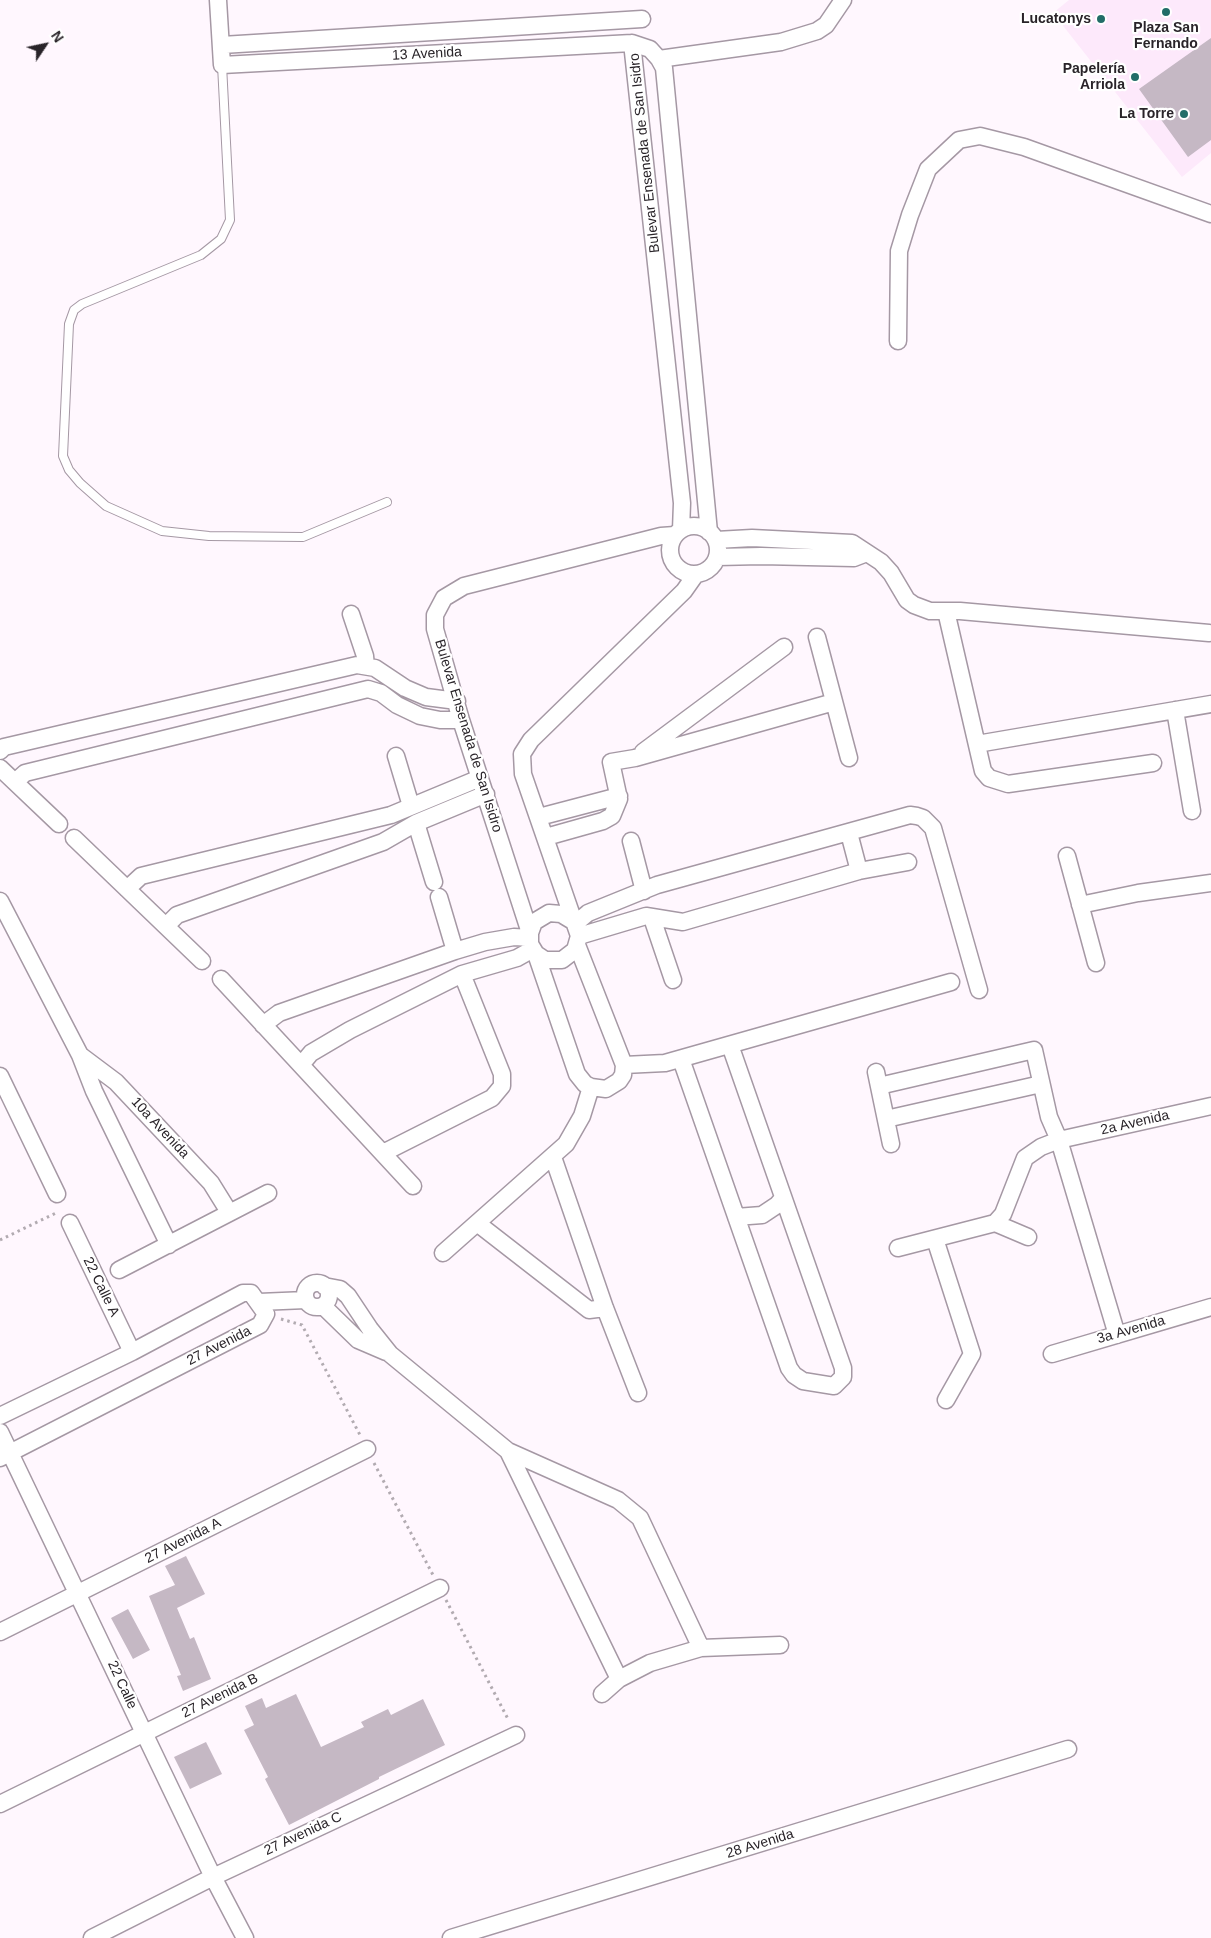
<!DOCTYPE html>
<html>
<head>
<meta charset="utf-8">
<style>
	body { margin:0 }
	#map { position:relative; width:1211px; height:1938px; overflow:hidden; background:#fff7fe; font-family:Arial,sans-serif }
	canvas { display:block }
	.north { position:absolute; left:20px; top:20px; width:50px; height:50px; -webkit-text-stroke:4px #fff; paint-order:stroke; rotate:56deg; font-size:14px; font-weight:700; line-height:20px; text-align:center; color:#292429 }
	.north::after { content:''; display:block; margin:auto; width:18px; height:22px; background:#292429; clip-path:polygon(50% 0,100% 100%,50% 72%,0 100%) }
</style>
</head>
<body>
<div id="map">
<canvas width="1211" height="1938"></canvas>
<div class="north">N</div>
</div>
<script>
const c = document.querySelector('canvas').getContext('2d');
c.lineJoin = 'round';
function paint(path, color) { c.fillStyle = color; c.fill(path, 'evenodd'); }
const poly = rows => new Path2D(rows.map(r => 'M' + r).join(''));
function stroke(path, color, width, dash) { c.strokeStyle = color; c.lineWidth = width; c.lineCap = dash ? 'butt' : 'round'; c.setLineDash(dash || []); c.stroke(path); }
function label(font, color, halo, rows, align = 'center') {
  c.font = font + ' Arial,sans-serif'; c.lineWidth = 4.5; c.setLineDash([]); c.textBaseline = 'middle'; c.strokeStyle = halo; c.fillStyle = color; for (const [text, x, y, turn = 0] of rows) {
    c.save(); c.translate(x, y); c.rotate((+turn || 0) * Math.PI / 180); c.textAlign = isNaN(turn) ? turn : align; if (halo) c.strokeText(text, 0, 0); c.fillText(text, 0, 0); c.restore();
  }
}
paint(poly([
	[1069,0,1211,0,1211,153,1182,177,1053,13]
]), '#fde9fb');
paint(poly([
	[1211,38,1211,140,1188,157,1139,89],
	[186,1556,205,1594,177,1608,190,1639,194,1637,211,1679,183,1691,177,1676,181,1675,149,1596,175,1585,165,1566],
	[128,1609,150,1650,133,1659,111,1618],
	[296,1694,321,1747,364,1727,361,1722,388,1709,391,1715,423,1699,445,1745,379,1777,379,1779,289,1825,265,1779,268,1777,244,1730,254,1725,245,1706,262,1698,266,1708],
	[206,1742,222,1774,190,1789,174,1757]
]), '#c5b8c4');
const lane = poly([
	[222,65,230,220,221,239,201,255,82,304,74,310,69,324,63,456,69,470,80,483,106,506,162,531,209,536,303,537,387,502]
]);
const street = poly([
	[218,0,222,65,632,43,650,49,659,59,664,68,709,532],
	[632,43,682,503,681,530],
	[222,45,642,19],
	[659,59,781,42,817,31,826,25,843,0],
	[898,341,899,251,910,215,928,169,959,140,980,136,1024,147,1211,214],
	'670 550a24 24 0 1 1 48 0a24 24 0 1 1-48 0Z',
	[716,540,752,538,852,543,881,562,891,573,907,600,914,605,930,611,960,611,1209,633],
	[717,557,761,556,854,558,867,553],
	[946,611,983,771,989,778,1008,784,1153,763],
	[351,614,365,656,366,666],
	[817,637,849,758],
	[1175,710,1192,811],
	[977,744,1211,704],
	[0,751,4,747,357,665,375,668,405,688,426,697,457,701],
	[643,752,784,647],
	[396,756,411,806],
	[0,768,59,824],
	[15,782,25,773,368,689,381,693,397,705,420,716,440,720,461,720],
	[539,817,619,796],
	[416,823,434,882],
	[849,833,859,871],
	[546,837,603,821,612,816,619,799,611,762,635,758,834,702],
	[74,838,202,961],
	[631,841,644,891],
	[1067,856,1096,963],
	[127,889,141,876,391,815,480,778],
	[439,897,455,951],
	[0,901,80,1055],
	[1080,905,1138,893,1211,883],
	[652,918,673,980],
	[575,924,588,913,657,885,910,815,917,816,923,818,933,828,979,990],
	[166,926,177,915,383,842,416,823,486,794],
	[530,933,534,922,549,913,561,914,571,920],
	[579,936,646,916,683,922,859,871,908,862],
	[577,945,624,1065,623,1075,619,1081,606,1089,591,1087,585,1084,577,1074,536,954,530,944,530,933,461,720,435,629,435,615,444,598,464,586,661,536,675,535],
	[536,954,545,960,562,960,575,950,579,936,523,774,522,754,531,740,684,591,696,574],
	[221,979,413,1186],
	[263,1025,279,1013,455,951,485,942,514,937,530,938],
	[681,1059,789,1368,794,1375,803,1381,834,1386,843,1377,843,1368,730,1045],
	[301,1065,311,1053,350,1030,462,974,517,958,533,949],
	[624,1065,665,1063,951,982],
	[876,1072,891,1144],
	[0,1076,57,1194],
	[879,1086,1034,1050,1049,1117,1059,1140,1117,1335],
	[886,1119,1041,1084],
	[383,1153,492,1098,502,1086,502,1074,462,974],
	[553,1157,605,1308,638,1393],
	[736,1217,762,1215,777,1205,783,1198],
	[70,1223,132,1352],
	[477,1223,589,1310,605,1308],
	[995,1223,1028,1237],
	[935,1239,972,1354,946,1400],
	[169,1245,94,1091,80,1055,116,1082,211,1183,229,1212],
	[898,1248,995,1223,1003,1214,1025,1158,1041,1147,1059,1140,1211,1106],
	[443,1253,566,1144,582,1116,591,1087],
	[119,1270,268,1193],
	'305 1295a12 12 0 1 1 24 0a12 12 0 1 1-24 0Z',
	[324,1286,340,1289,348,1296,370,1329,390,1354,508,1451,619,1679],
	[259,1302,306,1300],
	[323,1306,358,1340,386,1352],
	[1052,1354,1211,1307],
	[0,1416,132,1352,243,1293,251,1293,266,1314,260,1325,0,1458],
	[0,1432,213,1877,245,1938],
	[508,1451,618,1500,640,1518,701,1648],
	[0,1632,367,1449],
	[602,1694,619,1679,650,1663,701,1648,780,1645],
	[0,1804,440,1588],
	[92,1938,213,1877,516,1735],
	[451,1938,1068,1749]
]);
stroke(lane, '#a598a4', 10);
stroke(street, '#a598a4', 19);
stroke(poly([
	[0,1240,58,1212],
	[281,1319,302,1325,360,1435],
	[374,1463,433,1575],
	[446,1600,509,1721]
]), '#b2abb1', 3, [2.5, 4]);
stroke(lane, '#fff', 8);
stroke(street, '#fff', 16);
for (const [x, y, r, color] of [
	[1166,12,5,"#226d68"],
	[1101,19,5,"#226d68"],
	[1135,77,5,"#226d68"],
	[1184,114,5,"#226d68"]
]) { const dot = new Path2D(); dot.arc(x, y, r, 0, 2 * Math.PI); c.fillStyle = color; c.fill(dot); stroke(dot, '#fff', 2); }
label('bold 14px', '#292429', '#fff', [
	["Lucatonys",1091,19],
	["Plaza San",1166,28,"center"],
	["Fernando",1166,44,"center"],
	["Papelería",1125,69],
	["Arriola",1125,85],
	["La Torre",1174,114]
], 'right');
label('14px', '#292429', '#fff', [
	["13 Avenida",427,54,-3],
	["Bulevar Ensenada de San Isidro",645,153,-96],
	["Bulevar Ensenada de San Isidro",468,736,73],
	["2a Avenida",1135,1123,-13],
	["10a Avenida",160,1128,47],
	["22 Calle A",101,1287,64],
	["3a Avenida",1131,1330,-16],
	["27 Avenida",219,1346,-27],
	["27 Avenida A",183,1541,-27],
	["22 Calle",122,1685,65],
	["27 Avenida B",220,1696,-26],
	["27 Avenida C",303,1834,-25],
	["28 Avenida",760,1844,-17]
]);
</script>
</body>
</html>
